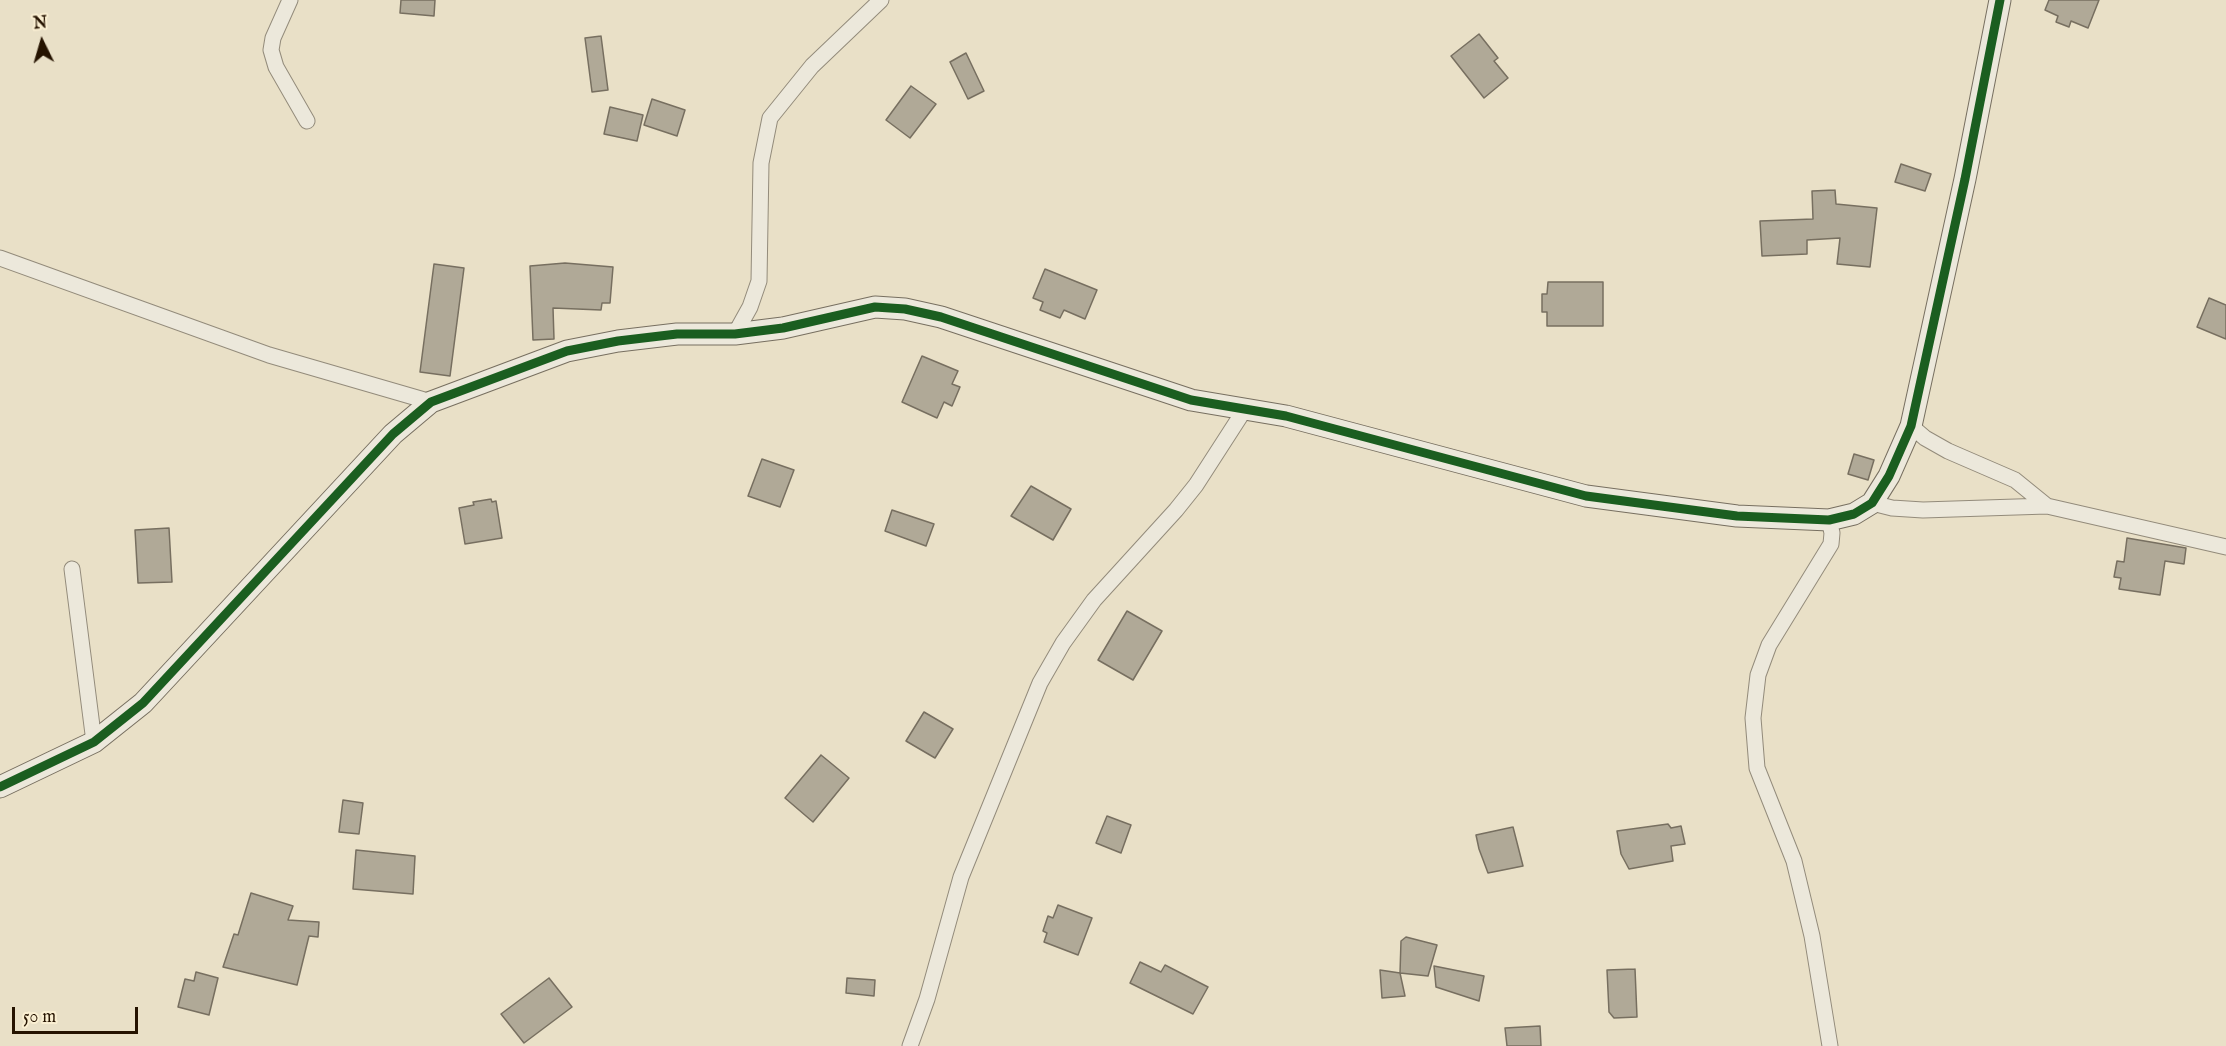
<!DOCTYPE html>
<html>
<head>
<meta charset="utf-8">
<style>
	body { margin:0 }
	#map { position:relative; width:2226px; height:1046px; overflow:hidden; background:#e9e0c7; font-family:"IM FELL English",serif }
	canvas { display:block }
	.north { position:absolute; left:12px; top:12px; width:60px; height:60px; -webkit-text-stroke:4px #faefd2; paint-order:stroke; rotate:355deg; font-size:16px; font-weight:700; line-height:24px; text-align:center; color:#251300 }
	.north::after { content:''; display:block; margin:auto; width:21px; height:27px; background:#251300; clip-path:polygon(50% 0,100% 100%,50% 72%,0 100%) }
	.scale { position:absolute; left:12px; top:1007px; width:126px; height:27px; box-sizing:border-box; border:3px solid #251300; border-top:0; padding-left:8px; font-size:18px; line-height:21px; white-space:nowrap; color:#251300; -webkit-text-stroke:4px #faefd2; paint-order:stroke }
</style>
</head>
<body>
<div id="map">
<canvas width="2226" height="1046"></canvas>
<div class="north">N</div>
<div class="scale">50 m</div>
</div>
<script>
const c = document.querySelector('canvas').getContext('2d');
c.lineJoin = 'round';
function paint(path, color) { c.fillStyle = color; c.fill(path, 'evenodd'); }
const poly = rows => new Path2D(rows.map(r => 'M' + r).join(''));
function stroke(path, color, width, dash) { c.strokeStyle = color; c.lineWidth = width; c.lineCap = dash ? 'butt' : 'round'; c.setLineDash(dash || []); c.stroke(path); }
const building = poly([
	[401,0,435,0,434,16,400,13,401,0],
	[2049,0,2099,0,2088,28,2071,21,2069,27,2056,22,2058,16,2045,10,2049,0],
	[1479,34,1498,58,1494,61,1508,78,1484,98,1451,56,1479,34],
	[601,36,608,90,592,92,585,38,601,36],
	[966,53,984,91,968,99,950,62,966,53],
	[911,86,936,104,910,138,886,120,911,86],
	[652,99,685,110,677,136,644,125,652,99],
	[610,107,643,115,637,141,604,134,610,107],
	[1901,164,1931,174,1925,191,1895,182,1901,164],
	[1835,190,1836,204,1877,208,1870,267,1837,264,1840,238,1807,240,1807,254,1762,256,1760,221,1813,219,1812,191,1835,190],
	[565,263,613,267,610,303,602,303,601,310,553,308,554,339,533,340,530,266,565,263],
	[434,264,464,268,450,376,420,372,434,264],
	[1045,269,1097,290,1085,319,1064,310,1060,318,1040,310,1043,302,1033,298,1045,269],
	[1548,282,1603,282,1603,326,1547,326,1547,312,1542,312,1542,294,1547,294,1548,282],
	[2209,298,2226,305,2226,339,2197,327,2209,298],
	[922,356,958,371,952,384,960,387,952,406,944,402,937,418,902,402,922,356],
	[1854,454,1874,460,1868,480,1848,474,1854,454],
	[762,459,794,470,780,507,748,496,762,459],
	[1031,486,1071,509,1053,540,1011,516,1031,486],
	[491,499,492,502,496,501,502,538,465,544,459,508,474,505,473,502,491,499],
	[892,510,934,524,926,546,885,531,892,510],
	[169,528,172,582,138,583,135,530,169,528],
	[2127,538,2186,548,2184,564,2165,561,2160,595,2119,589,2121,578,2114,577,2117,561,2124,562,2127,538],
	[1127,611,1162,631,1133,680,1098,660,1127,611],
	[924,712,953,729,935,758,906,741,924,712],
	[821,755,849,778,813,822,785,798,821,755],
	[343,800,363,803,359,834,339,832,343,800],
	[1107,816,1131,825,1121,853,1096,843,1107,816],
	[1668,824,1671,828,1681,826,1685,844,1671,846,1673,861,1629,869,1621,854,1617,831,1668,824],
	[1513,827,1523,866,1488,873,1479,849,1476,835,1513,827],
	[356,850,415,856,413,894,353,889,356,850],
	[251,893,293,906,288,920,319,922,318,937,309,936,297,985,223,967,234,934,238,935,251,893],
	[1058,905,1092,918,1078,955,1044,942,1047,933,1043,931,1048,916,1053,918,1058,905],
	[1406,937,1437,945,1428,976,1400,973,1401,941,1406,937],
	[1140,962,1161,972,1165,965,1208,987,1193,1014,1130,983,1140,962],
	[1434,966,1484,976,1479,1001,1436,987,1434,966],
	[1635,969,1637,1017,1614,1018,1609,1012,1607,970,1635,969],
	[1380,970,1400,973,1405,996,1382,998,1380,970],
	[196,972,218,978,209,1015,178,1007,185,979,194,981,196,972],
	[549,978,572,1007,524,1043,501,1014,549,978],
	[847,978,875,980,874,996,846,993,847,978],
	[1540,1026,1541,1046,1507,1046,1505,1028,1540,1026]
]);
paint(building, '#b0a997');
stroke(building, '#776f60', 1.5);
const street = poly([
	[290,0,273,38,271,50,276,67,307,121],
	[0,258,269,355,431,402],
	[735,334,750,307,759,281,761,163,770,118,812,66,881,0],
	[1911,426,1925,438,1948,451,2015,480,2047,506],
	[1872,503,1892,508,1923,510,2047,506,2226,547],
	[1829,520,1832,533,1831,544,1769,645,1758,675,1753,718,1757,768,1794,861,1812,936,1830,1046],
	[72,569,94,742],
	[910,1046,927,999,961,877,1040,683,1063,643,1094,600,1176,510,1196,485,1245,409]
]);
const secondary = poly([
	[0,787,94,742,143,703,393,434,431,402,567,351,618,341,677,334,735,334,783,328,875,307,905,309,941,317,1191,400,1286,416,1586,496,1737,516,1829,520,1854,514,1872,503,1889,476,1911,426,1965,179,2000,0]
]);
stroke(street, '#938b7b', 17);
stroke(secondary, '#776f60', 23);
stroke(street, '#ece8db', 15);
stroke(secondary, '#ece8db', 21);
stroke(poly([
	[0,787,94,742,143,703,393,434,431,402,567,351,618,341,677,334,735,334,783,328,875,307,905,309,941,317,1191,400,1286,416,1586,496,1737,516,1829,520,1854,514,1872,503,1889,476,1911,426,1965,179,2000,0]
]), '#1b5e20', 9);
</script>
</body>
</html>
